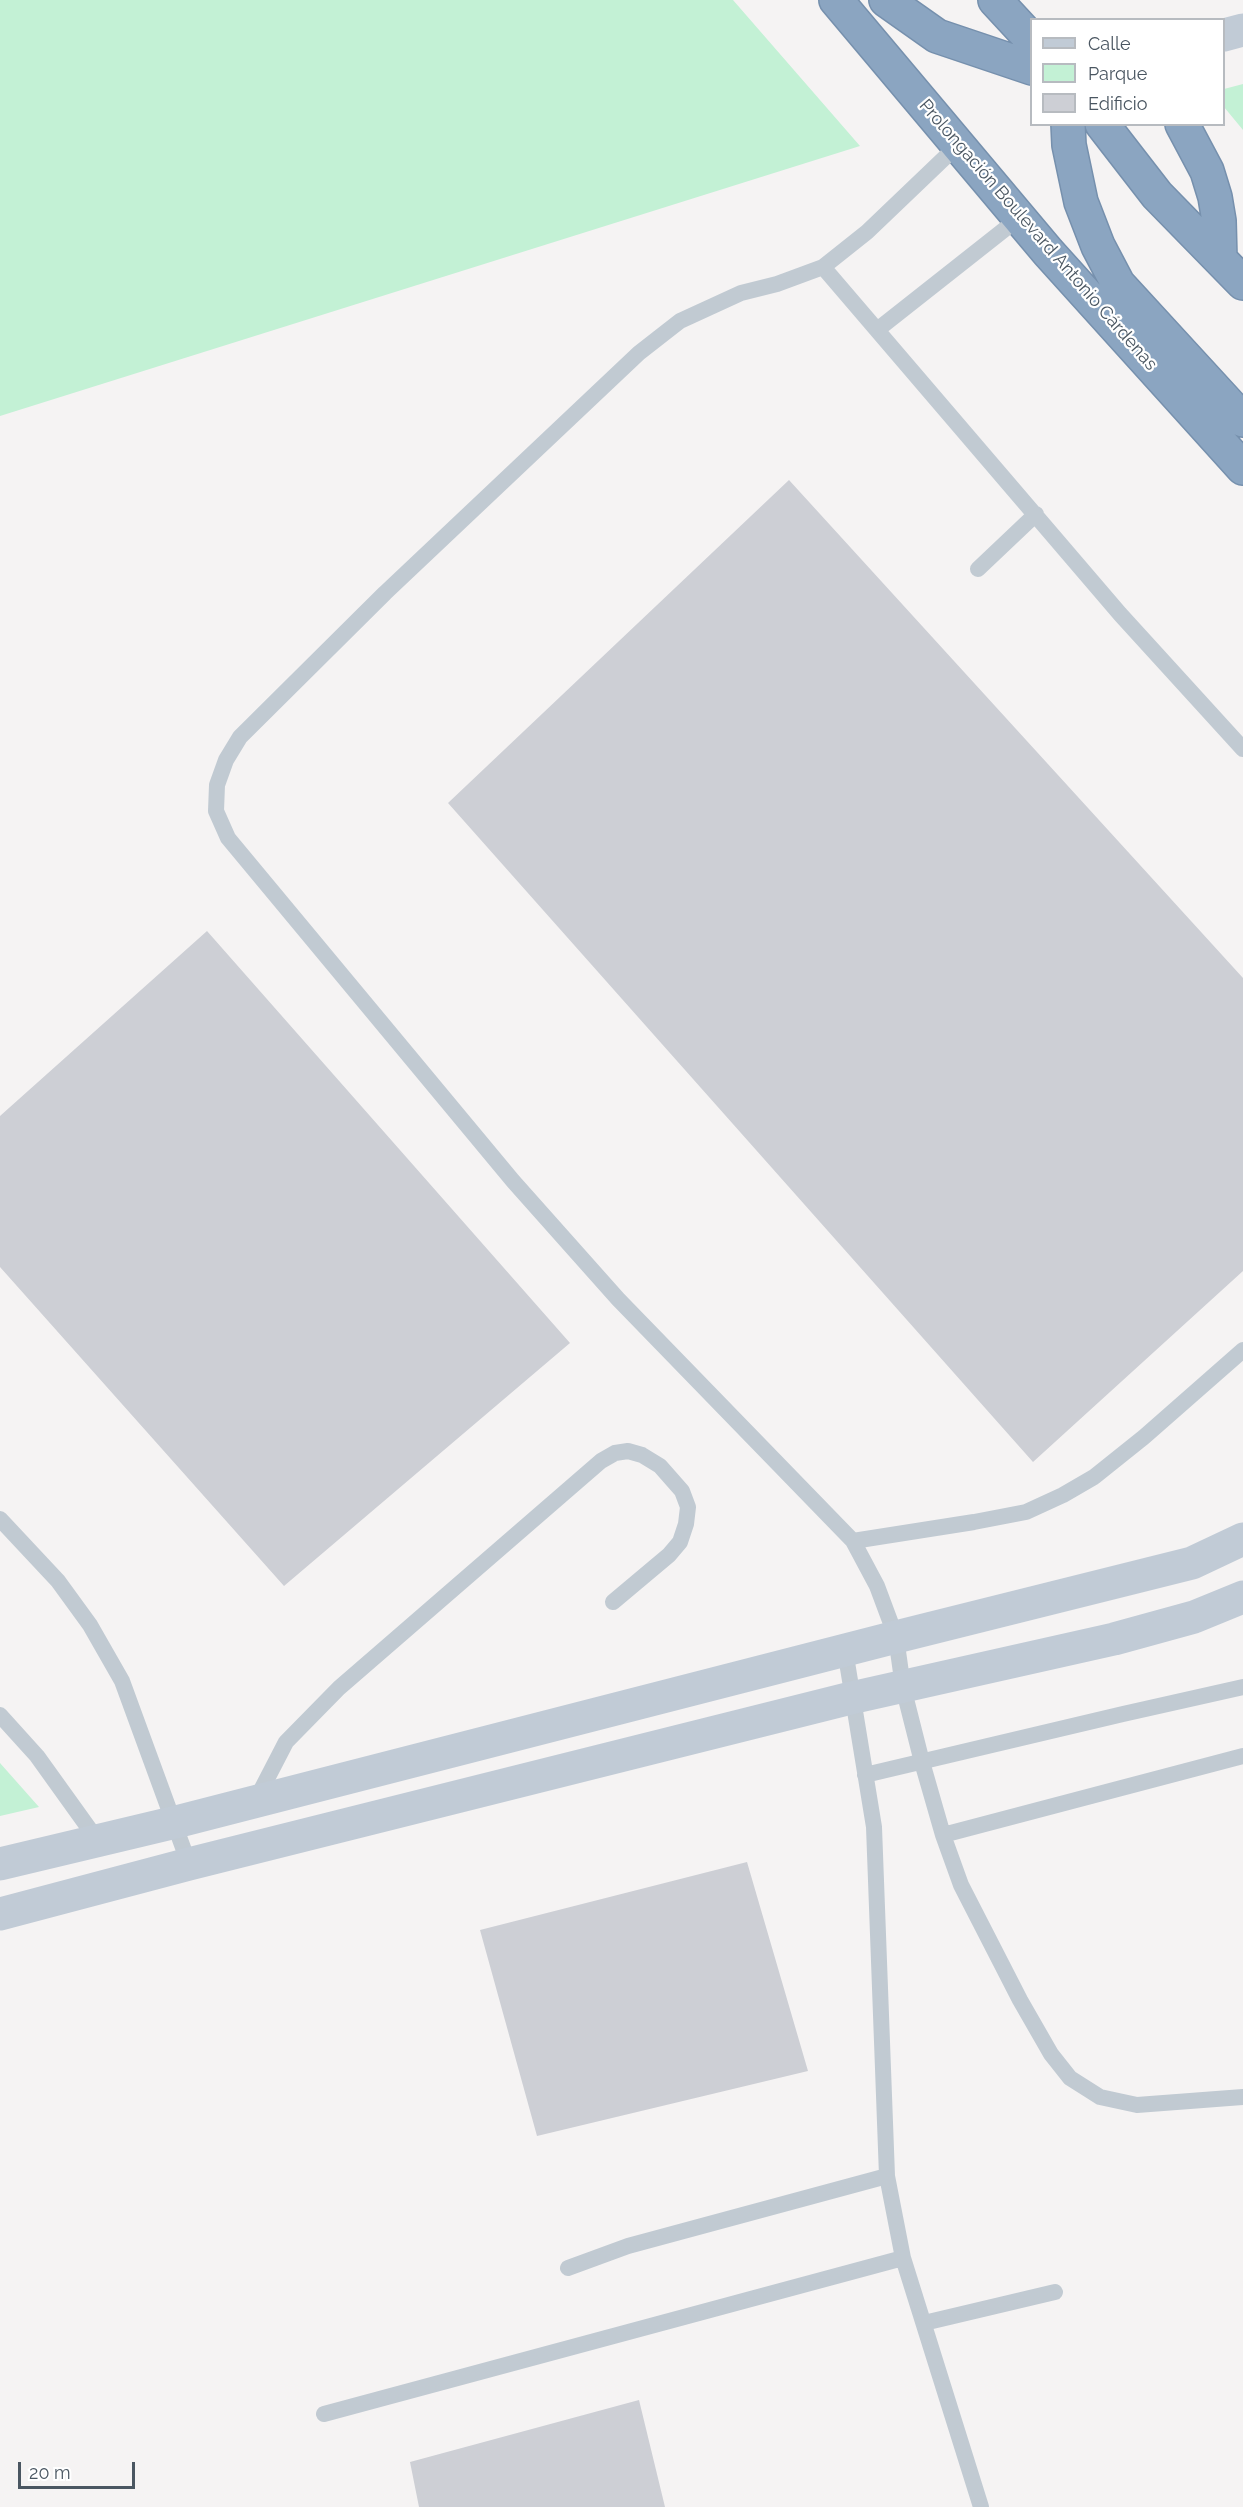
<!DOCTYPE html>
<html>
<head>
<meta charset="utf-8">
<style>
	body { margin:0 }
	#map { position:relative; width:1243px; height:2507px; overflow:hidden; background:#f5f3f3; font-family:Raleway,sans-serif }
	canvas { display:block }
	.legend { position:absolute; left:1030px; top:18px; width:195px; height:108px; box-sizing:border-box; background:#fff; border:2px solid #b7bbc0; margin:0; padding:8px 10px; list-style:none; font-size:18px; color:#4a5661 }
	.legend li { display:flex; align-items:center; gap:12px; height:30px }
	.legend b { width:30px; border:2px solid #b7bbc0 }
	.scale { position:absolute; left:18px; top:2462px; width:117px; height:27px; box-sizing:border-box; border:3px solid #4a5661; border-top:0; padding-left:8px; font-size:18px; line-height:21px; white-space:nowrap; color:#4a5661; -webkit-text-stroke:4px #fff; paint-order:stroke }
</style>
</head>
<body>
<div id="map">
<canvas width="1243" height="2507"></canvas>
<ul class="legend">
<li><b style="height:8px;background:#c1cbd6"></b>Calle</li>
<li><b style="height:16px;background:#c3f1d5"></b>Parque</li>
<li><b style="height:16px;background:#cdcfd5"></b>Edificio</li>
</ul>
<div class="scale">20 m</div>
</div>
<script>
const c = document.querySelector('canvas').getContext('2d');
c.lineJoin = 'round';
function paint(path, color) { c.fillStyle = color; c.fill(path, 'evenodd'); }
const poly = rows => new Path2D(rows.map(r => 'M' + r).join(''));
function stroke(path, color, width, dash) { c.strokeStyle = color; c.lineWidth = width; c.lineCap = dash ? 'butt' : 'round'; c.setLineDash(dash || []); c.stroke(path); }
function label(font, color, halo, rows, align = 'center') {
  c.font = font + ' Raleway,sans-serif'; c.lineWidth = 4.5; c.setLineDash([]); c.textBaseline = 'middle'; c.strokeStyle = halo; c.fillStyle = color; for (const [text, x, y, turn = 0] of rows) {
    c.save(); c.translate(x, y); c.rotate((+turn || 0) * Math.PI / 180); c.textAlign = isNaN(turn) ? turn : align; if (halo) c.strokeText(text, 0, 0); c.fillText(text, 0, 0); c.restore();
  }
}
paint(poly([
	[0,0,733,0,860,146,0,416],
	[1243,84,1243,130,1224,107,1224,89],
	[0,1763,39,1807,0,1816]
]), '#c3f1d5');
paint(poly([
	[789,480,1243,978,1243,1271,1033,1462,448,803],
	[207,931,570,1343,284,1586,0,1267,0,1116],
	[747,1862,808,2071,537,2136,480,1930],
	[639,2400,665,2507,419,2507,410,2462]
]), '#cdcfd5');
const highway = poly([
	[836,0,1048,252,1243,468],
	[886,0,937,36,1032,68],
	[995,0,1032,40],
	[1068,124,1069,145,1081,202,1098,246,1118,284,1243,420],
	[1102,124,1157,195,1243,283],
	[1182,124,1207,171,1215,197,1219,221,1220,259]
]);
stroke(highway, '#7690ad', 36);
stroke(poly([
	[958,145,867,232,823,267,777,284,741,293,680,321,639,353,385,593,240,737,226,760,217,785,216,811,228,838,513,1181,618,1299,853,1541,877,1586,896,1637,903,1687,922,1762,943,1835,961,1885,1020,2000,1051,2054,1070,2078,1100,2097,1137,2105,1243,2097],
	[823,267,1120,614,1243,749],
	[877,330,1019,218],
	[978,569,1036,514],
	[0,1519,58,1581,90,1625,122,1681,189,1864],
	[853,1541,974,1522,1026,1512,1063,1495,1094,1477,1144,1437,1243,1350],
	[845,1650,874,1827,887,2176,903,2258,981,2507],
	[0,1715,37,1756,98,1841],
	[865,1775,1123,1714,1243,1687],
	[256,1800,286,1742,339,1688,601,1461,615,1453,628,1451,642,1455,660,1466,682,1491,688,1507,686,1524,680,1542,669,1555,613,1602],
	[943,1835,1243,1756],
	[568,2268,628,2246,887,2176],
	[924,2323,1055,2292],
	[324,2414,903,2258]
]), '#c1cad2', 16);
stroke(poly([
	[1224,35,1243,30],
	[0,1864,176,1822,896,1637,1192,1563,1243,1539],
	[0,1914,189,1864,851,1698,1114,1639,1194,1617,1243,1597]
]), '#c1cbd6', 33);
stroke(highway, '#8ba5c1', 33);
label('18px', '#4a5661', '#fff', [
	["Prolongación Boulevard Antonio Cárdenas",1038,235,49]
]);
</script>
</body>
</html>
